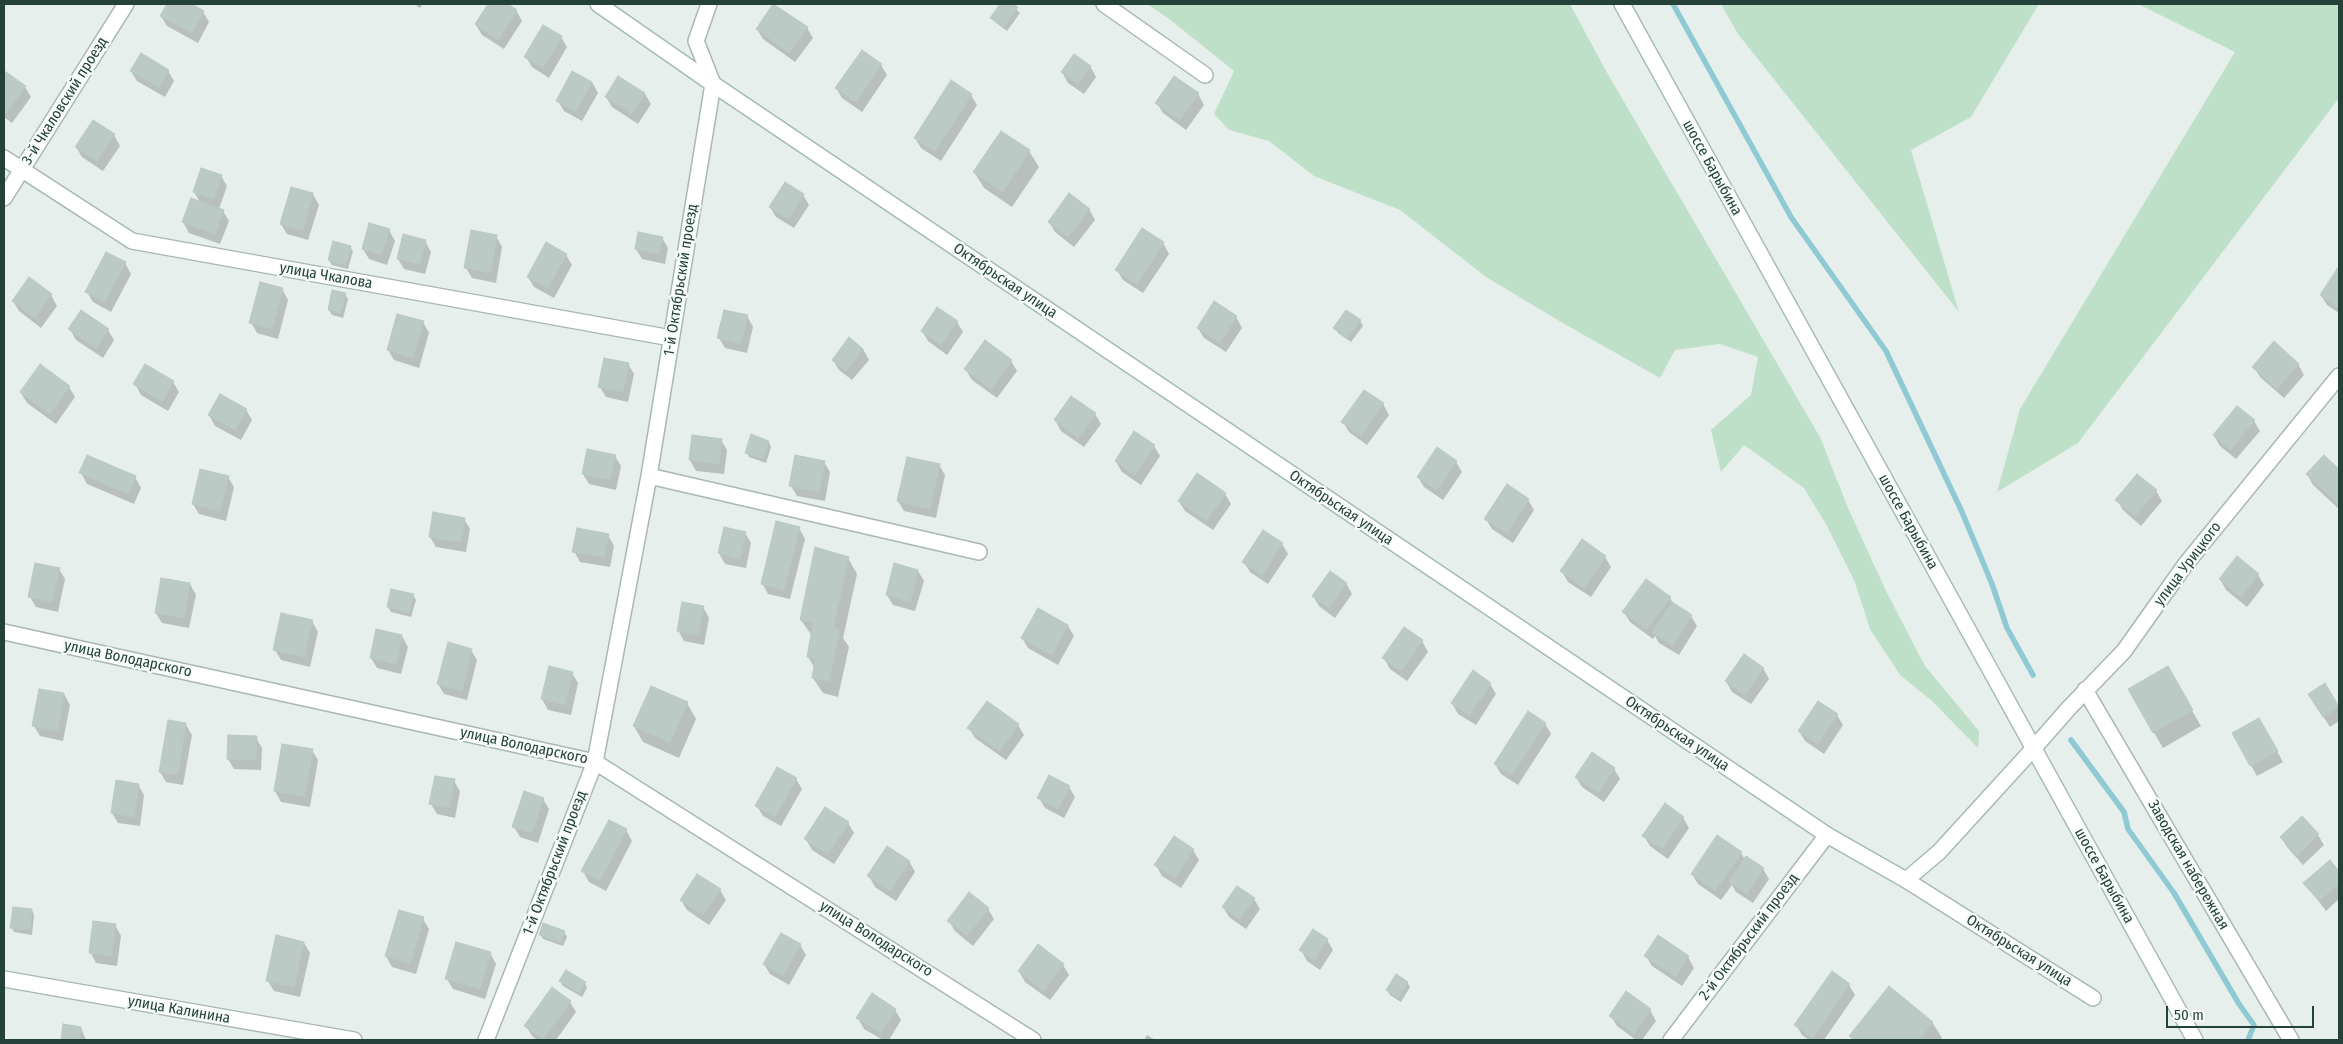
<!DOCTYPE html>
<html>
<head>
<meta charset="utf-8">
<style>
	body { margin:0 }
	#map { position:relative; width:2343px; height:1044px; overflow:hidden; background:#e6efeb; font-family:"Fira Sans Condensed",sans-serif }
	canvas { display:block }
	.frame { position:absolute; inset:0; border:5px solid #24423a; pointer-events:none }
	.scale { position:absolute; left:2166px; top:1006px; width:148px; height:22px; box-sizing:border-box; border:2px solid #24423a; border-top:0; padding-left:6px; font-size:15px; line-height:18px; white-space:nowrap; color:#24423a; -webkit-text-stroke:4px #f7fbf9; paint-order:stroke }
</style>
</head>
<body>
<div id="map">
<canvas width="2343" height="1044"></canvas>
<div class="frame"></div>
<div class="scale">50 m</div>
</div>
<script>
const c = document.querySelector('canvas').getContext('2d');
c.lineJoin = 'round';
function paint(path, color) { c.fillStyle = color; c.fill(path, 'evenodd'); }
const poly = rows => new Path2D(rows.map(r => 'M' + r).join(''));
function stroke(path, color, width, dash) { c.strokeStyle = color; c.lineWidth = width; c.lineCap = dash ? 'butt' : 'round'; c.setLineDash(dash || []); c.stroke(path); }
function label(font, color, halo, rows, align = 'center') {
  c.font = font + ' "Fira Sans Condensed",sans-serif'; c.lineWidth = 4.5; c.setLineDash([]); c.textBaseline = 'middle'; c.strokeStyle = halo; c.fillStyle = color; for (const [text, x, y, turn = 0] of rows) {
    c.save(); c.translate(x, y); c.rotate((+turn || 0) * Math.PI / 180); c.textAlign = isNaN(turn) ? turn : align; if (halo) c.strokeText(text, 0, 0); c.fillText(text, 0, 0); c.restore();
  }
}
paint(poly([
	[1147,4,1570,4,1606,71,1820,437,1848,508,1886,591,1925,666,1979,731,1978,748,1932,701,1900,675,1870,629,1855,582,1827,526,1804,488,1744,445,1721,472,1711,430,1751,395,1758,357,1720,344,1675,350,1660,378,1561,322,1486,277,1400,210,1314,176,1269,141,1229,130,1214,114,1234,71,1168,18],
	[1721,4,2039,4,1971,117,1911,150,1959,312,1738,34],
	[2138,4,2339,4,2339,98,2078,443,1997,492,2020,409,2235,52]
]), '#bfe0c8');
paint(poly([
	[168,4,189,4,203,12,209,22,198,43,167,26,161,16],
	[414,4,423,4,420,8],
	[489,4,506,4,516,10,522,21,504,49,482,35,476,25],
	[1002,4,1011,4,1020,13,1007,31,995,22,992,18],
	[774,5,807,28,813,38,795,62,763,39,757,29],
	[561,37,567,47,549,78,532,67,526,57],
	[862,51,881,65,887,75,862,112,842,98,836,88],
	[1090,66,1096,77,1084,94,1068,83,1062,72],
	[131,71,168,71,174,81,165,97,137,81],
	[7,74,25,87,31,97,12,123,4,117,4,78],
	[618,77,645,94,651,104,638,124,612,107,606,97],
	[592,82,598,93,582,121,564,111,558,101],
	[1198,94,1204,105,1186,130,1163,113,1157,103],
	[971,95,977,105,941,161,921,148,915,138],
	[1001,132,1029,151,1039,167,1012,207,984,188,974,172],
	[114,135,120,146,103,171,82,157,76,147],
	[221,176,227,186,219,209,223,211,229,221,220,244,189,233,183,222,200,202,194,192],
	[313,194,319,205,308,240,287,234,281,224],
	[803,195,809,205,794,228,776,217,770,207],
	[1089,209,1095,220,1074,247,1055,232,1049,222],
	[389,230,395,241,387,265,369,259,363,249],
	[496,236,502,247,496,283,472,278,466,268],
	[662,238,668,248,665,264,642,259,636,249],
	[425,241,431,252,425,274,404,269,398,259],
	[1163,243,1169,254,1143,293,1123,280,1117,270],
	[350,247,353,251,348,269,332,265,329,260],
	[566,255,572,265,554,298,534,287,528,277],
	[125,263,131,274,111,312,93,302,87,292],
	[2339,268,2339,313,2327,305,2321,295],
	[282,289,288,300,278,339,257,333,251,322],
	[345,294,348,299,343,318,332,315,329,310],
	[51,295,57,306,41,328,19,311,13,301],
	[1215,303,1236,317,1242,328,1226,352,1204,338,1198,328],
	[82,312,108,330,114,340,103,358,76,340,70,329],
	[747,316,753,327,747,353,725,348,719,338],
	[1360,321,1363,326,1351,342,1338,333,1335,328],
	[423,322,429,333,419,368,394,360,388,350],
	[957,322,963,332,947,355,928,341,922,331],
	[863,349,869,360,852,380,839,370,833,360],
	[1011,361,1017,371,997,398,972,380,966,370],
	[628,364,634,374,628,402,606,397,600,387],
	[2298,364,2304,375,2284,398,2260,377,2254,367],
	[173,382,179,392,168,411,141,395,135,384],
	[69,387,75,397,56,424,27,403,21,393],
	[1383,404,1389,415,1367,445,1349,432,1343,422],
	[246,410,252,420,241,440,215,426,209,415],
	[1095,414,1101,424,1084,447,1061,431,1055,420],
	[2254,421,2260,431,2236,459,2220,446,2214,436],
	[721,440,727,450,724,474,696,471,690,460],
	[769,442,771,447,766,463,749,457,747,452],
	[1154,446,1160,456,1141,485,1122,472,1116,462],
	[615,456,621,466,616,490,589,484,583,474],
	[2324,456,2339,471,2339,509,2313,485,2307,474],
	[824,462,830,472,825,501,797,496,791,486],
	[1456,462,1462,472,1443,500,1424,487,1418,477],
	[939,465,945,475,936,518,904,511,898,501],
	[81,473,135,477,141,488,134,504,87,484],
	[228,477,234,487,226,521,199,514,193,504],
	[2156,491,2162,501,2141,526,2123,510,2117,500],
	[1225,494,1231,504,1213,530,1185,511,1179,501],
	[1528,500,1534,510,1513,543,1492,529,1486,519],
	[464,519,470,529,466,552,436,547,430,537],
	[799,528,805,539,790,599,768,594,762,583],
	[745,533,751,543,746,568,725,564,719,553],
	[608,535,614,546,610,567,580,562,574,551],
	[1282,544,1288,554,1268,584,1250,572,1244,562],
	[1605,557,1611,567,1591,597,1568,582,1562,572],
	[848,558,857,574,843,638,849,647,838,697,823,693,813,678,815,668,808,657,812,636,801,620],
	[2237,558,2258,575,2264,585,2247,607,2226,590,2220,579],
	[59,569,65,579,58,612,36,607,30,597],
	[918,571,924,581,915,611,893,605,887,595],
	[1346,583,1352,594,1335,618,1319,606,1313,596],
	[190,584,196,595,189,628,162,623,156,613],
	[413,595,416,600,411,617,391,612,388,607],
	[1670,598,1674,605,1691,616,1697,626,1679,655,1659,643,1655,636,1653,639,1630,622,1624,612],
	[703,607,709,618,704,645,684,641,678,630],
	[312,621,318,632,310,667,281,660,275,650],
	[1068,626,1074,636,1058,665,1028,648,1022,638],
	[402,636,408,647,401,674,377,668,371,658],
	[1422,641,1428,652,1407,681,1390,669,1384,658],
	[471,650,477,660,467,700,444,694,438,684],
	[1763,668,1769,679,1751,704,1732,692,1726,681],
	[2167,668,2201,726,2163,748,2129,690],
	[572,673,578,683,571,715,548,710,542,699],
	[1490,684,1496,694,1476,725,1458,714,1452,703],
	[2325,684,2339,708,2339,721,2330,727,2315,704],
	[64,694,70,705,63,741,40,736,34,726],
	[687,703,696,719,679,758,643,742,634,726],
	[1837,715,1843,725,1824,754,1805,741,1799,731],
	[2259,719,2283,762,2257,776,2233,734],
	[1545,724,1551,734,1518,785,1501,774,1495,764],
	[186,725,192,735,183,785,166,782,160,772],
	[1018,725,1024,735,1006,760,975,738,969,728],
	[256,738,262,748,261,770,234,769,228,759],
	[312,750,318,760,310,807,281,802,275,791],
	[1614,769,1620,779,1604,802,1582,787,1576,777],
	[796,779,802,789,781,826,763,816,757,806],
	[454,781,460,791,455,818,437,814,431,804],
	[138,785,144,795,140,826,118,823,112,813],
	[1069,787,1075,797,1064,818,1045,808,1039,798],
	[543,799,549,809,538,843,520,837,514,827],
	[1665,805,1683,818,1689,828,1668,859,1650,846,1644,836],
	[2302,817,2318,835,2324,845,2303,865,2287,847,2281,837],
	[610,821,626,830,632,841,606,891,589,882,583,871],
	[848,823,854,833,834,864,812,850,806,839],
	[1193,850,1199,860,1181,888,1162,876,1156,865],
	[1741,853,1745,860,1763,869,1769,879,1753,903,1736,892,1732,885,1721,900,1698,884,1692,874],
	[909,861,915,872,896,901,875,887,869,876],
	[2329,862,2339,873,2339,899,2326,911,2305,883],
	[720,890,726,900,709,925,687,910,681,900],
	[1254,899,1260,909,1246,929,1229,917,1223,907],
	[988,909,994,919,973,946,955,931,949,921],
	[32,910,34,915,32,935,14,932,12,928],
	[400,911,423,919,429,929,416,974,392,967,386,956],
	[115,925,121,936,117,966,96,963,90,952],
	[564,932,567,937,563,946,543,939,540,934],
	[1327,940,1333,950,1320,970,1307,961,1301,950],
	[304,943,310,953,300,997,274,991,268,981],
	[800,945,806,955,789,985,770,974,764,964],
	[490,953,496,964,485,999,453,989,447,979],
	[1646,956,1688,957,1694,968,1682,986,1652,966],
	[1063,965,1069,975,1050,1000,1025,982,1019,971],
	[560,981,585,983,587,988,582,997,563,986],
	[1407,982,1410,987,1401,1002,1390,995,1387,990],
	[1849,985,1855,995,1824,1040,1809,1040,1802,1035,1796,1025],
	[1627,993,1650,1010,1656,1021,1642,1040,1636,1040,1617,1026,1611,1016],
	[570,1002,576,1012,556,1040,537,1040,532,1036,526,1026],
	[895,1010,901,1020,889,1040,883,1040,864,1029,858,1018],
	[1932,1022,1942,1038,1940,1040,1854,1040,1851,1036],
	[64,1026,81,1028,86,1040,62,1040],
	[1147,1035,1155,1040,1144,1040]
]), '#0003');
stroke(poly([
	[1673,4,1791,217,1886,351,1962,512,1992,584,2007,628,2033,675],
	[2071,740,2124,812,2128,829,2174,893,2239,1004,2254,1025,2248,1040]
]), '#8ec9d4', 5.5);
const building = poly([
	[167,4,192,4,204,11,192,33,160,16,167,4],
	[488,4,508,4,517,10,498,40,475,24,488,4],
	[773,4,808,27,789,53,756,29,773,4],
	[1000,4,1013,4,1018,7,1004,27,990,18,1000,4],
	[543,25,562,36,543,68,524,57,543,25],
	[862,50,882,64,856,102,835,88,862,50],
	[141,53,169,70,159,87,130,71,141,53],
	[1074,54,1091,66,1078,84,1061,72,1074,54],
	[572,71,592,82,576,112,556,101,572,71],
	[6,72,26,86,6,114,4,112,4,76,6,72],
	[618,76,645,93,632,114,605,97,618,76],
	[1174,76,1199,93,1180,120,1155,103,1174,76],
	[951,80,972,94,935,151,914,138,951,80],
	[93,120,115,134,97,161,75,147,93,120],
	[1001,131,1030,150,1003,192,973,172,1001,131],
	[201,168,222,175,214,199,193,192,201,168],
	[785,182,804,194,788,219,769,207,785,182],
	[291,187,313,193,303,230,280,224,291,187],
	[1069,193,1090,209,1068,237,1048,222,1069,193],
	[191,198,224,210,215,234,182,222,191,198],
	[369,223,390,229,381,255,362,249,369,223],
	[1142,228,1164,242,1137,284,1115,270,1142,228],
	[471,230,497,235,491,273,464,268,471,230],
	[638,232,663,237,659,254,635,249,638,232],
	[403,234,426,240,420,264,397,259,403,234],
	[333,241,351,246,345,265,328,260,333,241],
	[546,242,567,254,548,288,527,277,546,242],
	[106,252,126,262,105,302,85,292,106,252],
	[2339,266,2339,308,2320,295,2339,266],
	[29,277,52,294,35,318,12,301,29,277],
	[260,282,283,288,272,329,249,323,260,282],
	[332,290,346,293,341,313,328,310,332,290],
	[1214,301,1237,316,1220,343,1197,328,1214,301],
	[937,307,958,321,941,345,921,331,937,307],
	[81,310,109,329,96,348,68,329,81,310],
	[724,310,748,315,741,344,717,338,724,310],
	[1346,310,1361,320,1348,338,1333,328,1346,310],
	[397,314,424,321,413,358,387,350,397,314],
	[849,337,863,349,846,371,832,360,849,337],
	[985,340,1012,360,991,389,964,369,985,340],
	[2274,341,2299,364,2277,389,2252,367,2274,341],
	[604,358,629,363,623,392,598,387,604,358],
	[40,364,70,386,50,414,20,392,40,364],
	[145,364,174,381,162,401,133,384,145,364],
	[1364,390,1384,403,1361,436,1341,422,1364,390],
	[220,394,247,409,235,430,208,415,220,394],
	[1071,396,1096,413,1078,438,1054,420,1071,396],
	[2237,406,2255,420,2230,450,2213,435,2237,406],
	[1134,431,1155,445,1135,475,1115,461,1134,431],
	[751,434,769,441,763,459,745,453,751,434],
	[692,435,722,439,719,464,689,460,692,435],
	[1437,447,1457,461,1437,490,1417,477,1437,447],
	[587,449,616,455,610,480,582,474,587,449],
	[87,455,136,476,128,494,79,473,87,455],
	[795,455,825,461,819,492,789,486,795,455],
	[2324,455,2339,469,2339,500,2337,503,2306,474,2324,455],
	[907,457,940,464,930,509,897,501,907,457],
	[200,469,229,476,220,511,192,504,200,469],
	[1197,473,1226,493,1207,521,1178,501,1197,473],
	[2137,474,2157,490,2135,516,2115,500,2137,474],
	[1507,484,1529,499,1507,533,1484,519,1507,484],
	[433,512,465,518,461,542,429,537,433,512],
	[776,521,800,527,784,590,761,584,776,521],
	[724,527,746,532,740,559,718,553,724,527],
	[577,528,609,534,604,557,572,552,577,528],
	[1263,530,1283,543,1262,575,1242,562,1263,530],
	[1582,539,1606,556,1584,588,1560,571,1582,539],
	[815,547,849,557,833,627,840,630,829,681,812,678,815,660,807,657,813,623,800,620,815,547],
	[2237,556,2259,574,2241,597,2219,579,2237,556],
	[35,563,60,568,52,602,28,597,35,563],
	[894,563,918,570,910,602,886,595,894,563],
	[1330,571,1347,583,1329,608,1312,596,1330,571],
	[161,578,190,583,184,618,155,613,161,578],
	[1646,579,1671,597,1647,629,1622,612,1646,579],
	[391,589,414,594,409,613,387,607,391,589],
	[682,602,704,606,698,635,677,631,682,602],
	[1672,602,1692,615,1673,646,1652,632,1672,602],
	[1038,608,1068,625,1052,655,1021,638,1038,608],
	[281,613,313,620,304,657,273,650,281,613],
	[1404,627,1423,640,1401,671,1382,658,1404,627],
	[376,629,402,635,396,664,370,658,376,629],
	[448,642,472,649,462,691,437,684,448,642],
	[1744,654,1764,668,1745,695,1725,681,1744,654],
	[549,666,573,672,565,705,541,699,549,666],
	[2168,666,2193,710,2153,733,2128,689,2168,666],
	[1473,670,1491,683,1469,716,1451,703,1473,670],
	[2325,683,2339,707,2323,717,2308,694,2325,683],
	[651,686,688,702,670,743,633,726,651,686],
	[39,689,64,693,58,731,32,726,39,689],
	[987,701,1019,724,1000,751,967,728,987,701],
	[1818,701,1838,714,1818,744,1798,731,1818,701],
	[1528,711,1546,723,1512,775,1494,764,1528,711],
	[2259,718,2278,751,2250,766,2232,733,2259,718],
	[168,720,186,723,178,775,159,772,168,720],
	[228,735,257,736,256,760,227,759,228,735],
	[282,744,313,749,305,797,274,791,282,744],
	[1592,752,1615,768,1598,793,1575,777,1592,752],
	[777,767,797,778,775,817,755,806,777,767],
	[1049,775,1070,786,1058,809,1037,798,1049,775],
	[435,776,455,779,449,808,429,804,435,776],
	[116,780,139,784,134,817,111,813,116,780],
	[524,791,544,798,532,833,512,827,524,791],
	[1665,803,1684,817,1662,849,1642,836,1665,803],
	[825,807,849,822,828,854,804,839,825,807],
	[2302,816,2319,834,2297,856,2280,837,2302,816],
	[609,820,627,829,600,881,581,871,609,820],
	[1717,835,1742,852,1715,891,1691,874,1717,835],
	[1174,836,1194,849,1175,878,1154,865,1174,836],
	[887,846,910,861,890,891,867,876,887,846],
	[1746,856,1764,868,1747,894,1729,882,1746,856],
	[2330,860,2339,871,2339,884,2319,901,2303,883,2330,860],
	[697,874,721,889,703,915,680,900,697,874],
	[1237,886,1255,898,1240,919,1222,907,1237,886],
	[969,892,989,908,967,936,947,921,969,892],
	[13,907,32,909,30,930,10,928,13,907],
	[399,910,424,917,410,964,385,956,399,910],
	[93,921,116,924,111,956,89,953,93,921],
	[543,923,565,931,561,942,539,935,543,923],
	[1313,929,1328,939,1314,960,1299,950,1313,929],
	[781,933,801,944,783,975,763,964,781,933],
	[276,935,304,942,294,987,266,981,276,935],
	[1658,935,1689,956,1676,977,1644,956,1658,935],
	[456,942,491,952,480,989,445,979,456,942],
	[1038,944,1064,964,1044,991,1018,971,1038,944],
	[566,970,586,982,579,993,559,981,566,970],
	[1832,971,1850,984,1813,1038,1794,1025,1832,971],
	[1396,974,1408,982,1398,998,1386,990,1396,974],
	[1889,986,1933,1022,1919,1040,1855,1040,1849,1036,1889,986],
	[552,987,571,1001,543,1039,524,1026,552,987],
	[1626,991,1651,1009,1634,1034,1609,1016,1626,991],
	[872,993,896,1009,881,1033,856,1018,872,993],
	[63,1024,81,1027,80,1040,61,1040,63,1024]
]);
paint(building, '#bbcac4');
stroke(building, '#b8c9c2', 1);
const street = poly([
	[1104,4,1205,75],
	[4,158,132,241,671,338],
	[4,198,126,4],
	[649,476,979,552],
	[4,632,595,762,1033,1040],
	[2085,690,2291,1040],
	[2033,749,2069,708,2124,651,2185,565,2339,376],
	[1906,880,2093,998],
	[4,979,354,1040],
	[486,1040,595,762,649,476,713,84,696,41,709,4],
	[1671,1040,1827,835]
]);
const secondary = poly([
	[598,4,713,84,1827,835,1906,880,1939,852,2033,749],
	[1622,4,2195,1040]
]);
stroke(street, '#a8b8b2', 18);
stroke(secondary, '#a4bbb3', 18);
stroke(street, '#fff', 15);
stroke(secondary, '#fff', 15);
label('15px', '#24423a', '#f7fbf9', [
	["3-й Чкаловский проезд",65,101,-58],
	["шоссе Барыбина",1712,168,61],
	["улица Чкалова",326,276,10],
	["1-й Октябрьский проезд",681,280,-81],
	["Октябрьская улица",1005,281,34],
	["Октябрьская улица",1341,508,34],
	["шоссе Барыбина",1908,522,61],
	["улица Урицкого",2188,564,-53],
	["улица Володарского",128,659,12],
	["Октябрьская улица",1677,734,34],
	["улица Володарского",524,746,12],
	["1-й Октябрьский проезд",555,863,-69],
	["Заводская набережная",2188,865,60],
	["шоссе Барыбина",2104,876,61],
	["2-й Октябрьский проезд",1749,937,-53],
	["улица Володарского",876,939,32],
	["Октябрьская улица",2019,951,32],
	["улица Калинина",179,1010,10]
]);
</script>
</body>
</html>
